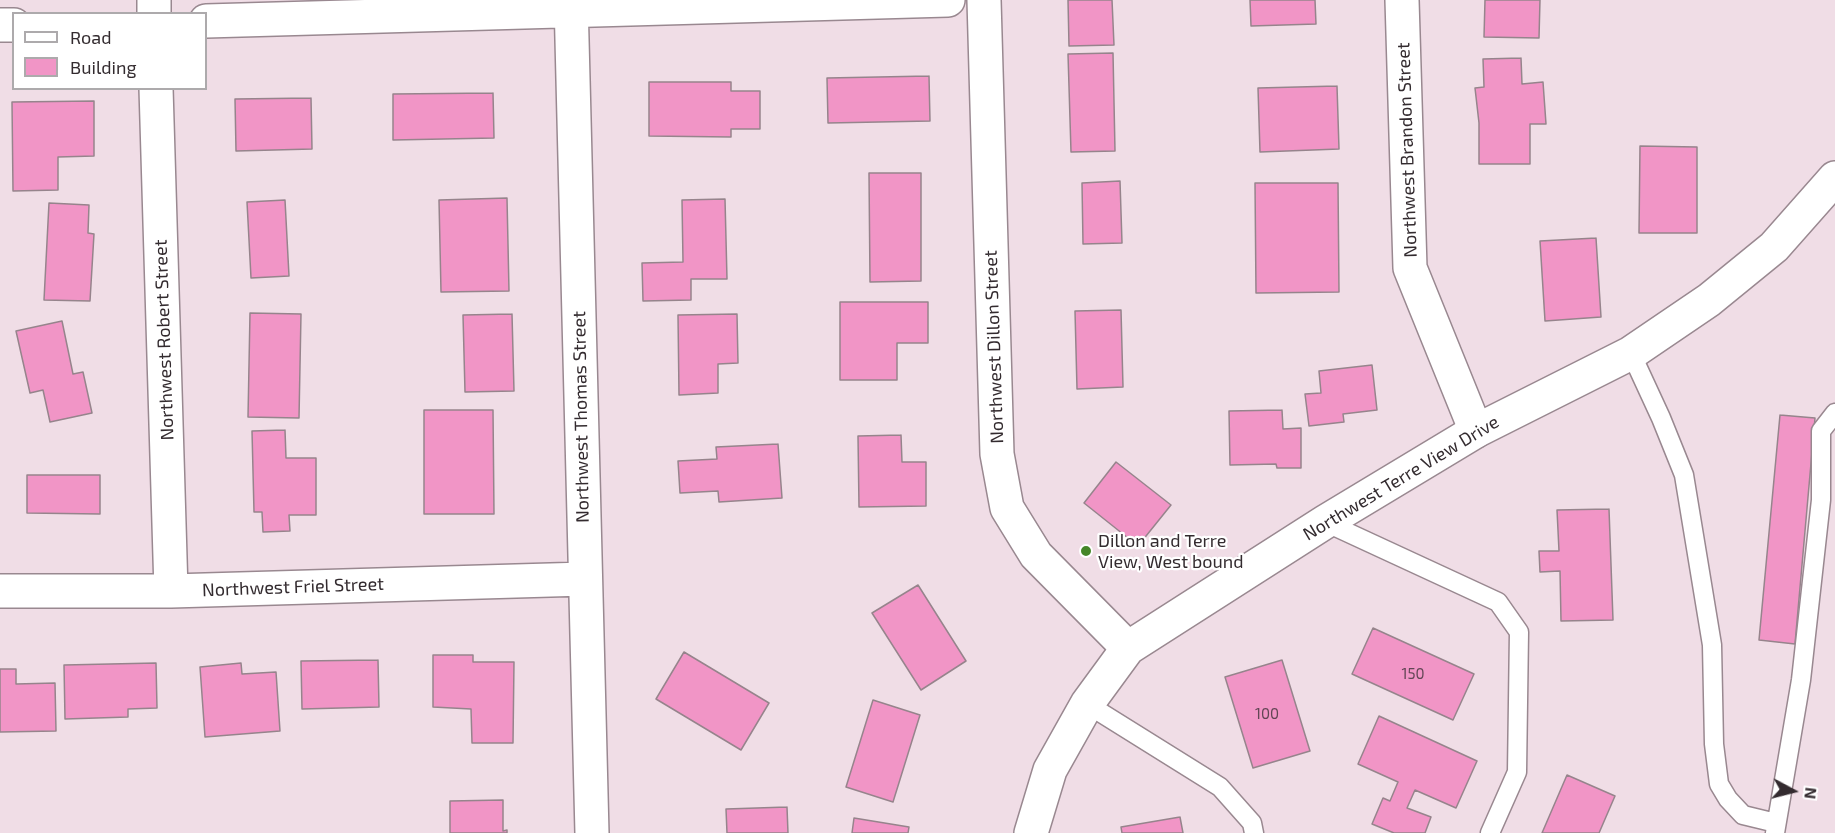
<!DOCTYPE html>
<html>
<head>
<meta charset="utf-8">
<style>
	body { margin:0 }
	#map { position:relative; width:1835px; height:833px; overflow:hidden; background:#f0dde6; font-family:"Exo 2",sans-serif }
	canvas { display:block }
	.legend { position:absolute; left:12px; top:12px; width:195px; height:78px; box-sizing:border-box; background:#fff; border:2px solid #adaaac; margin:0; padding:8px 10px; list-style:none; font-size:18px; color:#332b2f }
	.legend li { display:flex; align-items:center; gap:12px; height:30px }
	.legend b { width:30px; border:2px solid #adaaac }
	.north { position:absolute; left:1763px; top:761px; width:60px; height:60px; -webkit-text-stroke:4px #fff; paint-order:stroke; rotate:97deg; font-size:16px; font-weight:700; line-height:24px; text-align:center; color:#332b2f }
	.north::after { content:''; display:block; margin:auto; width:21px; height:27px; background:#332b2f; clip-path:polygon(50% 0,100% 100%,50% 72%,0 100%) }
</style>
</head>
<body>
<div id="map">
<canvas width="1835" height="833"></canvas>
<ul class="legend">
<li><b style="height:8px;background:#fff"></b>Road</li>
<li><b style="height:16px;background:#f195c6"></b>Building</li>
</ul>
<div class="north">N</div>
</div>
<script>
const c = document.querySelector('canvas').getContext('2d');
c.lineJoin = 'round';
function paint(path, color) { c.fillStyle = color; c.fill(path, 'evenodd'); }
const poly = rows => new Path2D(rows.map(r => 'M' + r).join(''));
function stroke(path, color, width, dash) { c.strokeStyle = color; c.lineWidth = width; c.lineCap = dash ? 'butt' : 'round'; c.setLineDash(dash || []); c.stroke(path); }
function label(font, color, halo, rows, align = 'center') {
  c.font = font + ' "Exo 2",sans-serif'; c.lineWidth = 4.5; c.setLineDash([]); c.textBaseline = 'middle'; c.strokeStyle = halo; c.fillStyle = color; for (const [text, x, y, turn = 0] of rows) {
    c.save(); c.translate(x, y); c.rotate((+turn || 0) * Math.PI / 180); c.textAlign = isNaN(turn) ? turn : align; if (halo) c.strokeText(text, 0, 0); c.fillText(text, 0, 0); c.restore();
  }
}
const building = poly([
	[1068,0,1112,0,1114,45,1069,46,1068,0],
	[1250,0,1315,0,1316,24,1251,26,1250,0],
	[1485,0,1540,0,1539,38,1484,37,1485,0],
	[1113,53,1115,151,1071,152,1068,54,1113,53],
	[1521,58,1522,84,1543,82,1546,124,1530,124,1530,164,1479,164,1479,123,1475,88,1484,87,1483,59,1521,58],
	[929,76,930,121,828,123,827,78,929,76],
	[649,82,731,82,731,91,760,91,760,129,731,129,731,137,649,136,649,82],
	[1337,86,1339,149,1260,152,1258,88,1337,86],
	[493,93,494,138,393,140,393,94,493,93],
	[311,98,312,149,236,151,235,99,311,98],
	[94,101,94,156,58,157,58,190,13,191,12,102,94,101],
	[1640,146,1697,147,1697,233,1639,233,1640,146],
	[869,173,921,173,921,281,870,282,869,173],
	[1120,181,1122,243,1083,244,1082,183,1120,181],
	[1255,183,1338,183,1339,292,1256,293,1255,183],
	[507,198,509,291,441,292,439,200,507,198],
	[725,199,727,279,691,279,691,300,643,301,642,263,683,262,682,200,725,199],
	[285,200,289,276,251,278,247,202,285,200],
	[49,203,89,205,88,233,94,234,90,301,44,300,49,203],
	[1596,238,1601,317,1545,321,1540,241,1596,238],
	[840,302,928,302,928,343,897,343,897,380,840,380,840,302],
	[1121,310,1123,387,1077,389,1075,311,1121,310],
	[250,313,301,314,299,418,248,417,250,313],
	[512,314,514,391,465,392,463,315,512,314],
	[737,314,738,363,718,364,718,393,679,395,678,315,737,314],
	[62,321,73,374,83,372,92,413,50,422,43,390,30,393,16,331,62,321],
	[1372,365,1377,410,1343,414,1344,422,1309,426,1305,394,1321,393,1319,371,1372,365],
	[424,410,493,410,494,514,424,514,424,410],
	[1282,410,1283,429,1301,428,1301,468,1277,468,1276,464,1230,465,1229,411,1282,410],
	[1780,415,1815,418,1795,644,1759,640,1780,415],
	[285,430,286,458,316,458,316,515,289,515,290,531,263,532,262,512,254,512,252,431,285,430],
	[901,435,902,462,926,462,926,506,859,507,858,436,901,435],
	[778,444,782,498,719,502,718,491,680,493,678,461,717,459,716,447,778,444],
	[1116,462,1171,505,1138,546,1084,503,1116,462],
	[27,475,100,475,100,514,27,513,27,475],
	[1609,509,1613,620,1561,621,1560,571,1540,572,1539,551,1559,551,1557,510,1609,509],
	[918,585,966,661,921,690,872,613,918,585],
	[1373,628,1474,674,1453,720,1352,674,1373,628],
	[684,652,769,703,741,750,656,699,684,652],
	[433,655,473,655,473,662,514,662,513,743,472,743,471,709,433,707,433,655],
	[378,660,379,707,302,709,301,661,378,660],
	[1282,660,1310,751,1253,768,1225,677,1282,660],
	[156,663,157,708,128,709,128,717,65,719,64,665,156,663],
	[241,663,242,674,276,672,280,731,205,737,200,667,241,663],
	[0,669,16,669,16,684,55,683,56,731,0,732,0,669],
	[873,700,920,715,893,802,846,787,873,700],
	[1379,716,1477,761,1456,808,1415,790,1407,808,1431,817,1425,833,1394,833,1372,824,1383,798,1390,801,1398,782,1358,764,1379,716],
	[1567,775,1615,796,1599,833,1542,833,1567,775],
	[503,800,503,831,507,830,507,833,450,833,450,801,503,800],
	[787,807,788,833,727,833,726,809,787,807],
	[1180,817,1183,833,1122,833,1121,827,1180,817],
	[854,818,909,827,908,833,852,833,854,818]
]);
paint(building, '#f195c6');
stroke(building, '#96848c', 1.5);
const lane = poly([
	[1631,353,1661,418,1684,475,1712,645,1714,744,1719,784,1728,799,1743,815,1776,823],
	[1325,522,1498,602,1519,632,1517,772,1490,833],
	[1087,704,1220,787,1252,823,1254,833],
	[1775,833,1801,680,1821,500,1821,431,1835,413]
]);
const street = poly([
	[154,0,154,14],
	[571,0,592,833],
	[984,0,997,454,1007,508,1036,555,1128,648],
	[1402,0,1410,268,1476,431],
	[206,21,948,0],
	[0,25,14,25],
	[156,88,171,591],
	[0,591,171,591,585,579]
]);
const secondary = poly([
	[1031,833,1050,770,1087,704,1128,648,1325,522,1476,431,1631,353,1709,300,1774,247,1835,178]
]);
stroke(lane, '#998890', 21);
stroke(street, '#998890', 36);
stroke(secondary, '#998890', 36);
stroke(lane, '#fff', 18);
stroke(street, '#fff', 33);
stroke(secondary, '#fff', 33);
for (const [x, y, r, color] of [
	[1086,551,6,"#458628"]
]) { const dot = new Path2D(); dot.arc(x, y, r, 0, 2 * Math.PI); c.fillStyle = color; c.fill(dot); stroke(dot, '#fff', 2); }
label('15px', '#624655', null, [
	["150",1413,674],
	["100",1267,714]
]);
label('18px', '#332b2f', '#fff', [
	["Northwest Brandon Street",1407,150,-92],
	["Northwest Robert Street",164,340,-92],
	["Northwest Dillon Street",994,347,-92],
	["Northwest Thomas Street",581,417,-91],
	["Northwest Terre View Drive",1401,478,-31],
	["Northwest Friel Street",293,587,-2]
]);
label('18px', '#332b2f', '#fff', [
	["Dillon and Terre",1098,541],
	["View, West bound",1098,562]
], 'left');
</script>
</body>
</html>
